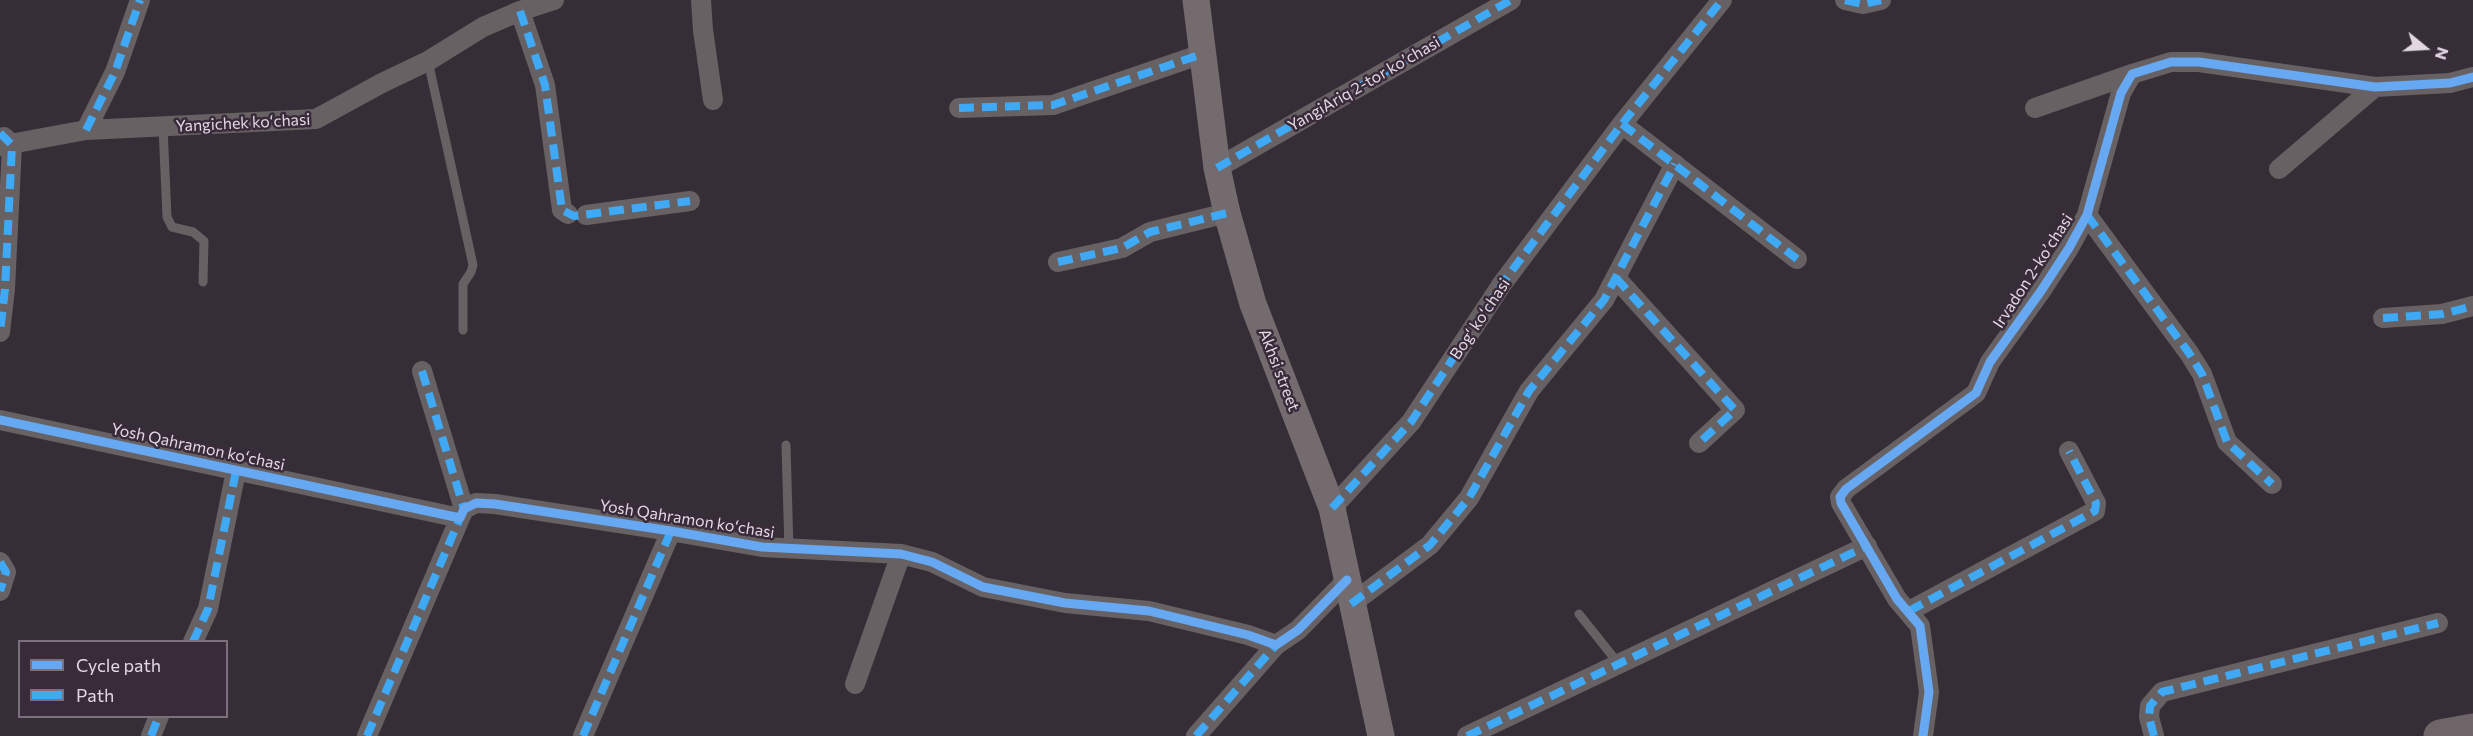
<!DOCTYPE html>
<html>
<head>
<meta charset="utf-8">
<style>
	body { margin:0 }
	#map { position:relative; width:2473px; height:736px; overflow:hidden; background:#362e36; font-family:Commissioner,sans-serif }
	canvas { display:block }
	.legend { position:absolute; left:18px; top:640px; width:210px; height:78px; box-sizing:border-box; background:#3a2b3a; border:2px solid #7d707d; margin:0; padding:8px 10px; list-style:none; font-size:18px; color:#e2d8e2 }
	.legend li { display:flex; align-items:center; gap:12px; height:30px }
	.legend b { width:30px; border:2px solid #7d707d }
	.north { position:absolute; left:2395px; top:18px; width:60px; height:60px; -webkit-text-stroke:4px #3a2b3a; paint-order:stroke; rotate:108deg; font-size:16px; font-weight:700; line-height:24px; text-align:center; color:#e2d8e2 }
	.north::after { content:''; display:block; margin:auto; width:21px; height:27px; background:#e2d8e2; clip-path:polygon(50% 0,100% 100%,50% 72%,0 100%) }
</style>
</head>
<body>
<div id="map">
<canvas width="2473" height="736"></canvas>
<ul class="legend">
<li><b style="height:8px;background:#66a8f1"></b>Cycle path</li>
<li><b style="height:8px;background:#3fa9f5"></b>Path</li>
</ul>
<div class="north">N</div>
</div>
<script>
const c = document.querySelector('canvas').getContext('2d');
c.lineJoin = 'round';
const poly = rows => new Path2D(rows.map(r => 'M' + r).join(''));
function stroke(path, color, width, dash) { c.strokeStyle = color; c.lineWidth = width; c.lineCap = dash ? 'butt' : 'round'; c.setLineDash(dash || []); c.stroke(path); }
function label(font, color, halo, rows, align = 'center') {
  c.font = font + ' Commissioner,sans-serif'; c.lineWidth = 5; c.setLineDash([]); c.textBaseline = 'middle'; c.strokeStyle = halo; c.fillStyle = color; for (const [text, x, y, turn = 0] of rows) {
    c.save(); c.translate(x, y); c.rotate((+turn || 0) * Math.PI / 180); c.textAlign = isNaN(turn) ? turn : align; if (halo) c.strokeText(text, 0, 0); c.fillText(text, 0, 0); c.restore();
  }
}
stroke(poly([
	[428,61,473,265,471,272,463,284,463,330],
	[163,127,167,217,172,227,193,232,204,241,203,282],
	[786,445,789,550],
	[1579,614,1618,663]
]), '#676163', 9);
stroke(poly([
	[701,0,703,30,713,100],
	[1845,0,1863,4,1881,0],
	[520,11,545,85,562,210,568,214],
	[959,108,1053,105,1202,54],
	[2035,108,2132,74],
	[1622,124,1797,259],
	[86,130,115,72,140,0],
	[0,146,86,130,316,119,382,83,428,61,483,27,520,11,554,0],
	[1217,168,1511,0],
	[2279,169,2375,87],
	[586,215,690,201],
	[2087,215,2189,353,2202,374,2227,442,2272,484],
	[1058,262,1122,248,1150,232,1227,213],
	[1616,278,1735,410,1699,443],
	[2383,318,2442,314,2473,306],
	[0,332,5,289,12,145,4,137],
	[422,371,464,509],
	[0,420,460,518,464,509,476,503,495,504,671,531,762,547,901,554,932,562,983,587,1065,603,1149,611,1248,635,1276,645,1298,630,1347,580],
	[1332,508,1411,422,1502,284,1622,124,1722,0],
	[0,562,6,572,0,591],
	[1351,604,1430,545,1469,498,1529,391,1604,300,1675,164],
	[1909,611,2095,511,2096,503,2069,451],
	[193,642,208,609,236,471],
	[855,684,901,554],
	[151,736,159,716],
	[367,736,460,518],
	[583,736,671,531],
	[1196,736,1276,645],
	[1467,736,1867,546],
	[1923,736,1929,692,1920,626,1897,599,1841,503,1840,497,1846,489,1976,393,1990,362,2041,291,2069,248,2087,215,2121,93,2132,74,2171,62,2199,62,2375,87,2450,83,2473,77],
	[2154,736,2149,717,2150,706,2162,692,2438,623]
]), '#676163', 20);
stroke(poly([
	[1196,0,1217,168,1227,213,1253,304,1332,508,1381,736]
]), '#736b6d', 27);
stroke(poly([
	[2440,736,2473,730]
]), '#6e6569', 33);
stroke(poly([
	[1845,0,1863,4,1881,0],
	[520,11,545,85,562,210,574,216,690,201],
	[959,108,1053,105,1202,54],
	[1622,124,1797,259],
	[86,130,115,72,140,0],
	[0,133,12,145,5,289,0,332],
	[1217,168,1511,0],
	[2087,215,2189,353,2202,374,2227,442,2272,484],
	[1058,262,1122,248,1150,232,1227,213],
	[1616,278,1735,410,1699,443],
	[2383,318,2442,314,2473,306],
	[422,371,464,509],
	[1332,508,1411,422,1502,284,1622,124,1722,0],
	[0,562,6,572,0,591],
	[1351,604,1430,545,1469,498,1529,391,1604,300,1675,164],
	[1909,611,2095,511,2096,503,2069,451],
	[193,642,208,609,236,471],
	[151,736,159,716],
	[367,736,460,518],
	[583,736,671,531],
	[1196,736,1276,645],
	[1467,736,1867,546],
	[2154,736,2149,717,2150,706,2162,692,2438,623]
]), '#3fa9f5', 8, [15, 8]);
stroke(poly([
	[0,420,460,518,464,509,476,503,495,504,671,531,762,547,901,554,932,562,983,587,1065,603,1149,611,1248,635,1276,645,1298,630,1347,580],
	[1923,736,1929,692,1920,626,1897,599,1841,503,1840,497,1846,489,1976,393,1990,362,2041,291,2069,248,2087,215,2121,93,2132,74,2171,62,2199,62,2375,87,2450,83,2473,77]
]), '#66a8f1', 9);
label('16px', '#e2d8e2', '#3a2b3a', [
	["YangiАriq 2-tor koʼchasi",1364,84,-30],
	["Yangichek koʻchasi",243,123,-3],
	["Irvadon 2-koʼchasi",2033,271,-57],
	["Bogʻ koʻchasi",1480,319,-56],
	["Akhsi street",1279,370,69],
	["Yosh Qahramon koʻchasi",198,447,12],
	["Yosh Qahramon koʻchasi",687,519,9]
]);
</script>
</body>
</html>
